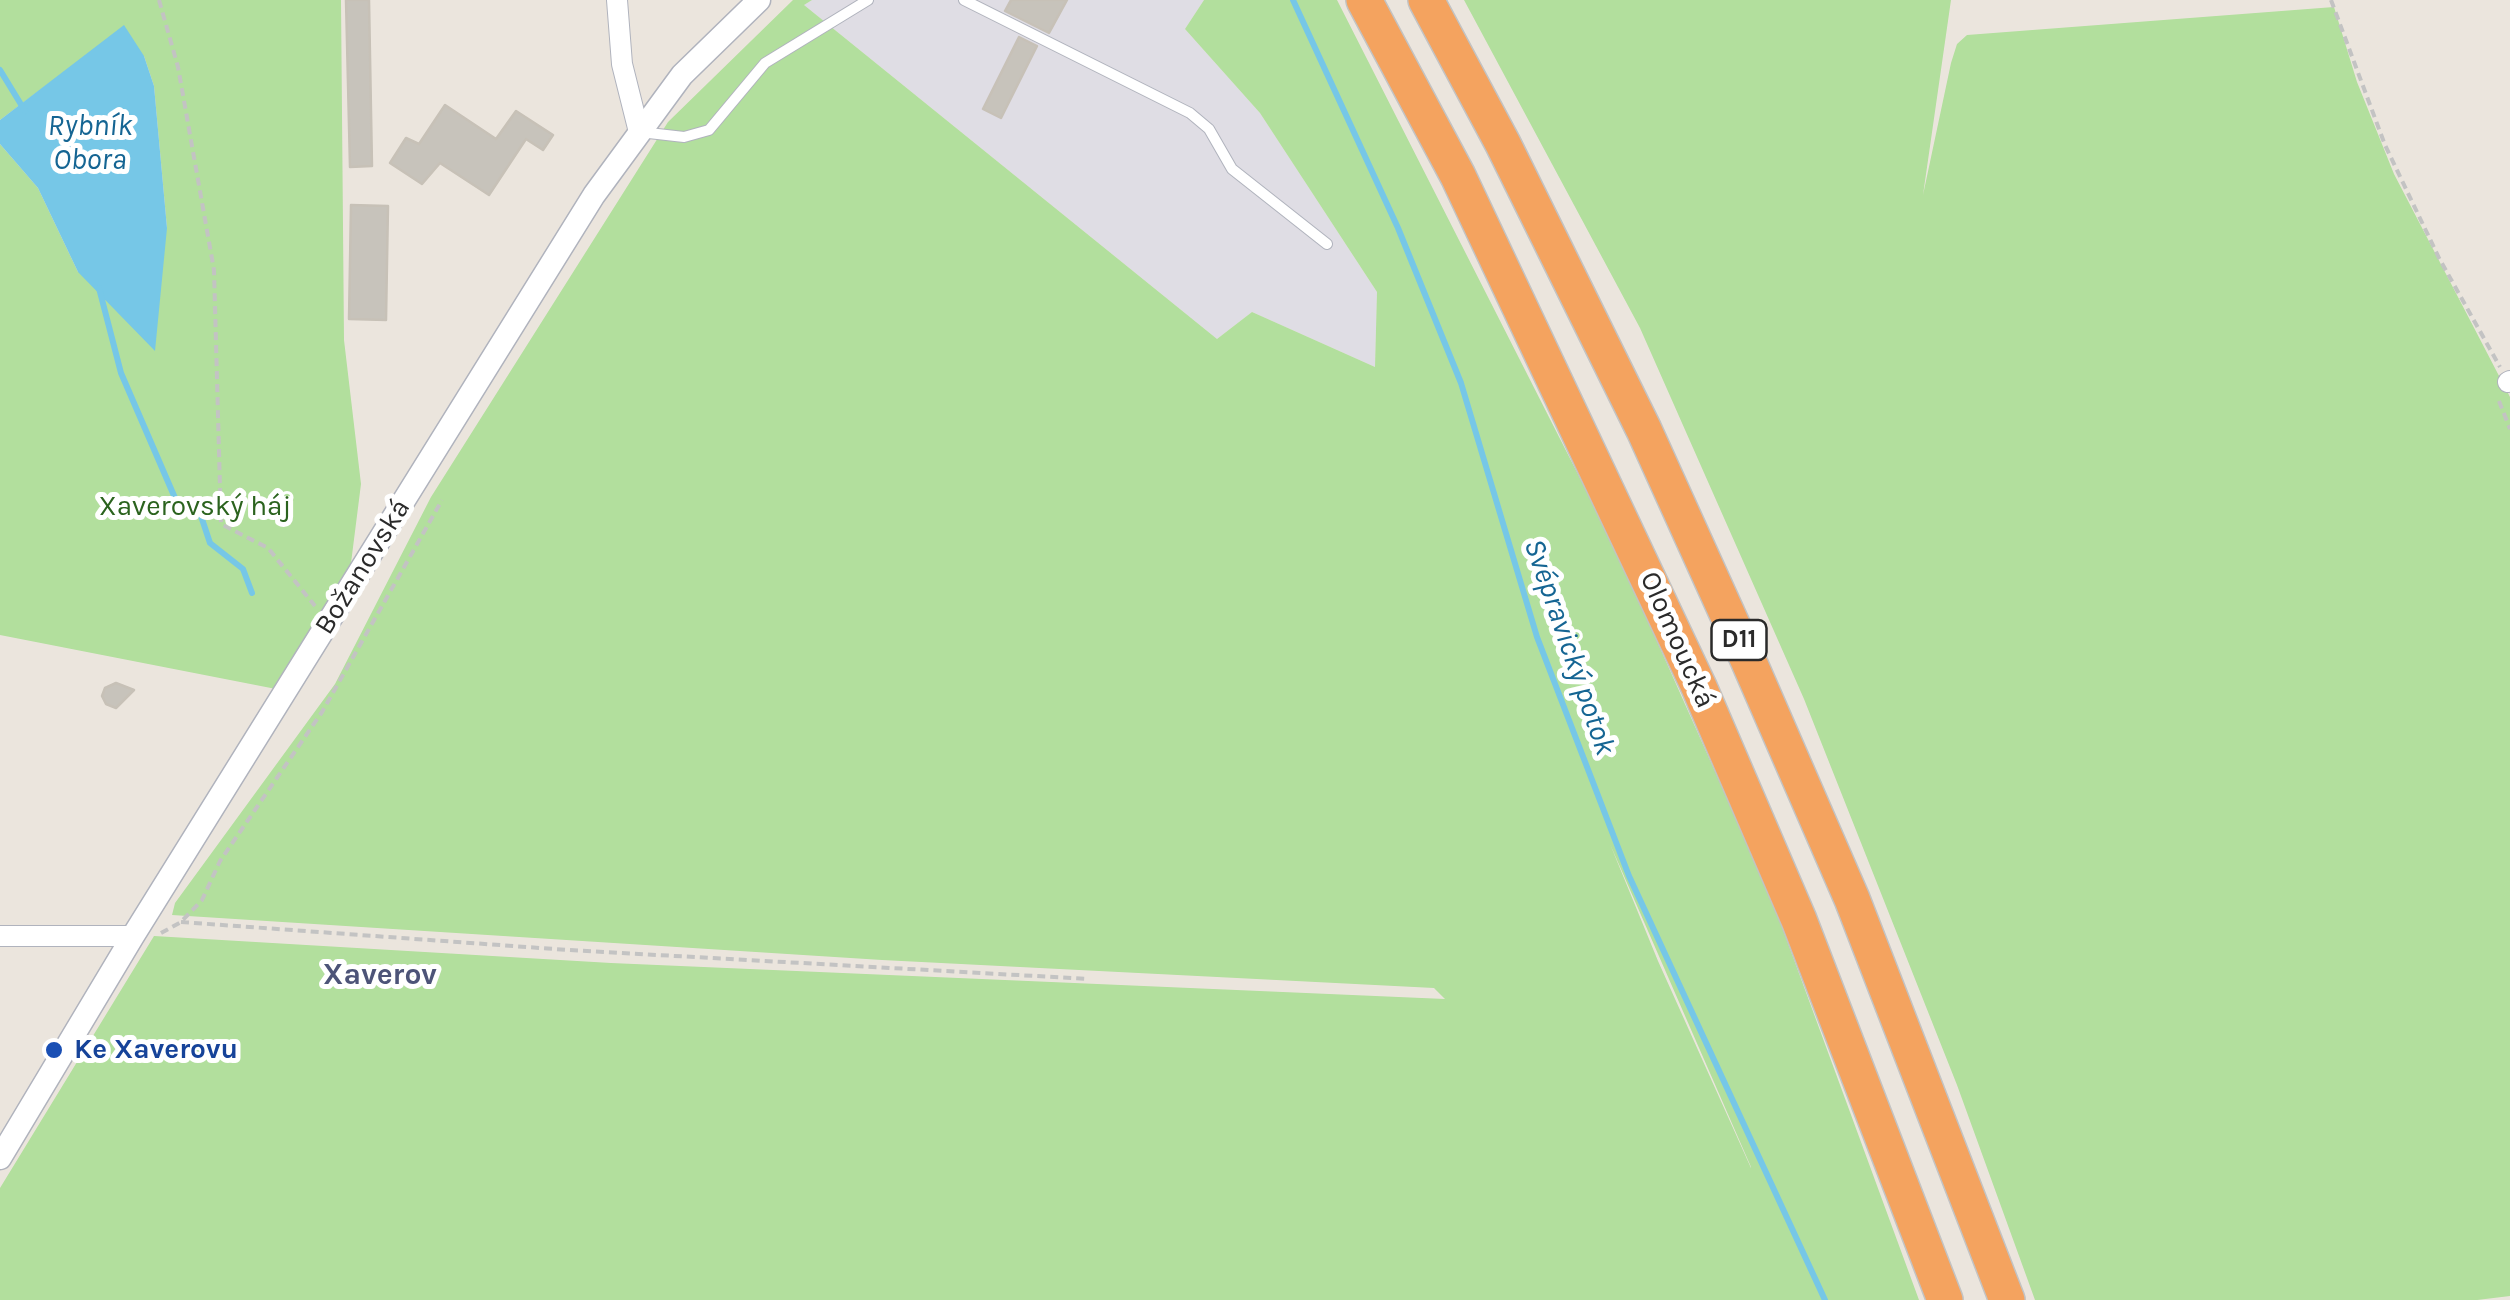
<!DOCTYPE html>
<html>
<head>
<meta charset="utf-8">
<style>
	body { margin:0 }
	canvas { display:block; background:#ebe5dd }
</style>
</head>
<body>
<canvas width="2510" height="1300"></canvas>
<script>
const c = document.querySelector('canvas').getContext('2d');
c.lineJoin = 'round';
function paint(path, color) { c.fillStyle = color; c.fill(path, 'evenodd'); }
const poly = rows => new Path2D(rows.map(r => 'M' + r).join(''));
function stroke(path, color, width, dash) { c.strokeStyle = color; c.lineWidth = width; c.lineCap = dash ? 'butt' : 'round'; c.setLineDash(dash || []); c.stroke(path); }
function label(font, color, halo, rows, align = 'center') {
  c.font = font + ' Karla,sans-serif'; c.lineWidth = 10; c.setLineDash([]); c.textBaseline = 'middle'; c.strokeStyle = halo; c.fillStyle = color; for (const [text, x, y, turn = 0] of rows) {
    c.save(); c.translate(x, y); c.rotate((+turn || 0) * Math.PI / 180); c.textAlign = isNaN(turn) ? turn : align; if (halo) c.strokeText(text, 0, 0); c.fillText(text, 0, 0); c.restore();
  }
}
paint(poly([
	[812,0,1204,0,1185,29,1260,113,1377,292,1375,367,1252,312,1217,339,804,5]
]), '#dfdde4');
paint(poly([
	[0,0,341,0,344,340,361,484,350,571,276,689,0,635,0,144,38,188,78,272,167,228,154,86,144,56,52,81,0,120],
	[793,0,812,0,804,5,1217,339,1252,312,1375,367,1377,292,1260,113,1185,29,1204,0,1337,0,1615,547,1771,897,1919,1300,0,1300,0,1188,154,936,611,963,1445,999,1434,988,882,960,172,915,175,903,335,684,431,497,668,122],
	[1610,844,1751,1167,1751,1168,1658,961],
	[1464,0,1951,0,1923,195,1951,63,1957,44,1967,35,2334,7,2357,82,2394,174,2510,397,2510,1296,2477,1300,2035,1300,1957,1085,1804,699,1640,328]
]), '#b2df9d');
paint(poly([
	[124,25,144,56,154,86,167,228,155,351,78,272,38,188,0,144,0,120]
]), '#76c7e7');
stroke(poly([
	[1293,0,1398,228,1461,383,1537,637,1629,876,1825,1300],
	[0,70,25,111],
	[99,288,121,373,175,498,200,513,210,543,243,569,252,593]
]), '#76c7e7', 6);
const building = poly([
	[346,0,369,0,372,166,350,167,346,0],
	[1011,0,1067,0,1049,33,1005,11,1011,0],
	[1019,37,1037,46,1001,118,983,109,1019,37],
	[445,105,496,139,516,111,553,135,543,150,526,139,489,195,440,163,422,184,390,163,406,138,419,144,445,105],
	[351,205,388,206,386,320,349,319,351,205],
	[116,683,134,690,116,708,106,704,102,696,105,688,116,683]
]);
paint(building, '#c7c3bb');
stroke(building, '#c7c1b7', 2.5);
const service = poly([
	[964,0,1190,113,1209,129,1232,169,1327,244],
	[640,132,684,137,709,130,765,63,868,0]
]);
const minor = poly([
	[617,0,622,64,639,132],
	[2508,382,2510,381],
	[0,936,133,936]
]);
const tertiary = poly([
	[0,1158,133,936,594,195,682,75,759,0]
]);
const motorway = poly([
	[1364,0,1458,176,1699,687,1799,920,1945,1300],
	[1426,0,1503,144,1644,430,1749,662,1852,899,2007,1300]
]);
stroke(service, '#b0b3bd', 12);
stroke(minor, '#b0b3bd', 22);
stroke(tertiary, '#b0b3bd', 25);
stroke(motorway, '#c3c3c3', 38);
stroke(poly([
	[159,0,178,67,214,270,221,524,268,548,315,606],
	[2331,0,2385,145,2439,258,2500,367],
	[2499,401,2510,429],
	[181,922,568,950,1089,979],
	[161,933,181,922,202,900,220,861,322,712,442,500]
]), '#c3c3c3', 4, [8, 5]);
stroke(service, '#fff', 10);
stroke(minor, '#fff', 20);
stroke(tertiary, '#fff', 22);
stroke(motorway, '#f4a35f', 35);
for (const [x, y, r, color] of [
	[54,1050,10,"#1a4fb4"]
]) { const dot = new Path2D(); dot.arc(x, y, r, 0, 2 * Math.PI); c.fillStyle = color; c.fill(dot); stroke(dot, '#fff', 4); }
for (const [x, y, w] of [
	[1739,640,55]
]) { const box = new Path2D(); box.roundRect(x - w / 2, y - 20, w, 40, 8); c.fillStyle = '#fff'; c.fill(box); stroke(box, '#2a2a2a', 2.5); }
label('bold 25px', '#2a2a2a', null, [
	["D11",1739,640]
]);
label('28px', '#2b631e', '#fff', [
	["Xaverovský háj",195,507]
]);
label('28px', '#2a2a2a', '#fff', [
	["Božanovská",363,567,-58],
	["Olomoucká",1677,640,66]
]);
label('bold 28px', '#164399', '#fff', [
	["Ke Xaverovu",74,1050]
], 'left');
label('italic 30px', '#156593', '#fff', [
	["Rybník",90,126],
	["Obora",90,160],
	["Svépravický potok",1569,647,71]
]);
label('bold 30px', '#4d5478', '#fff', [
	["Xaverov",380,975]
]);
</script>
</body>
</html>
